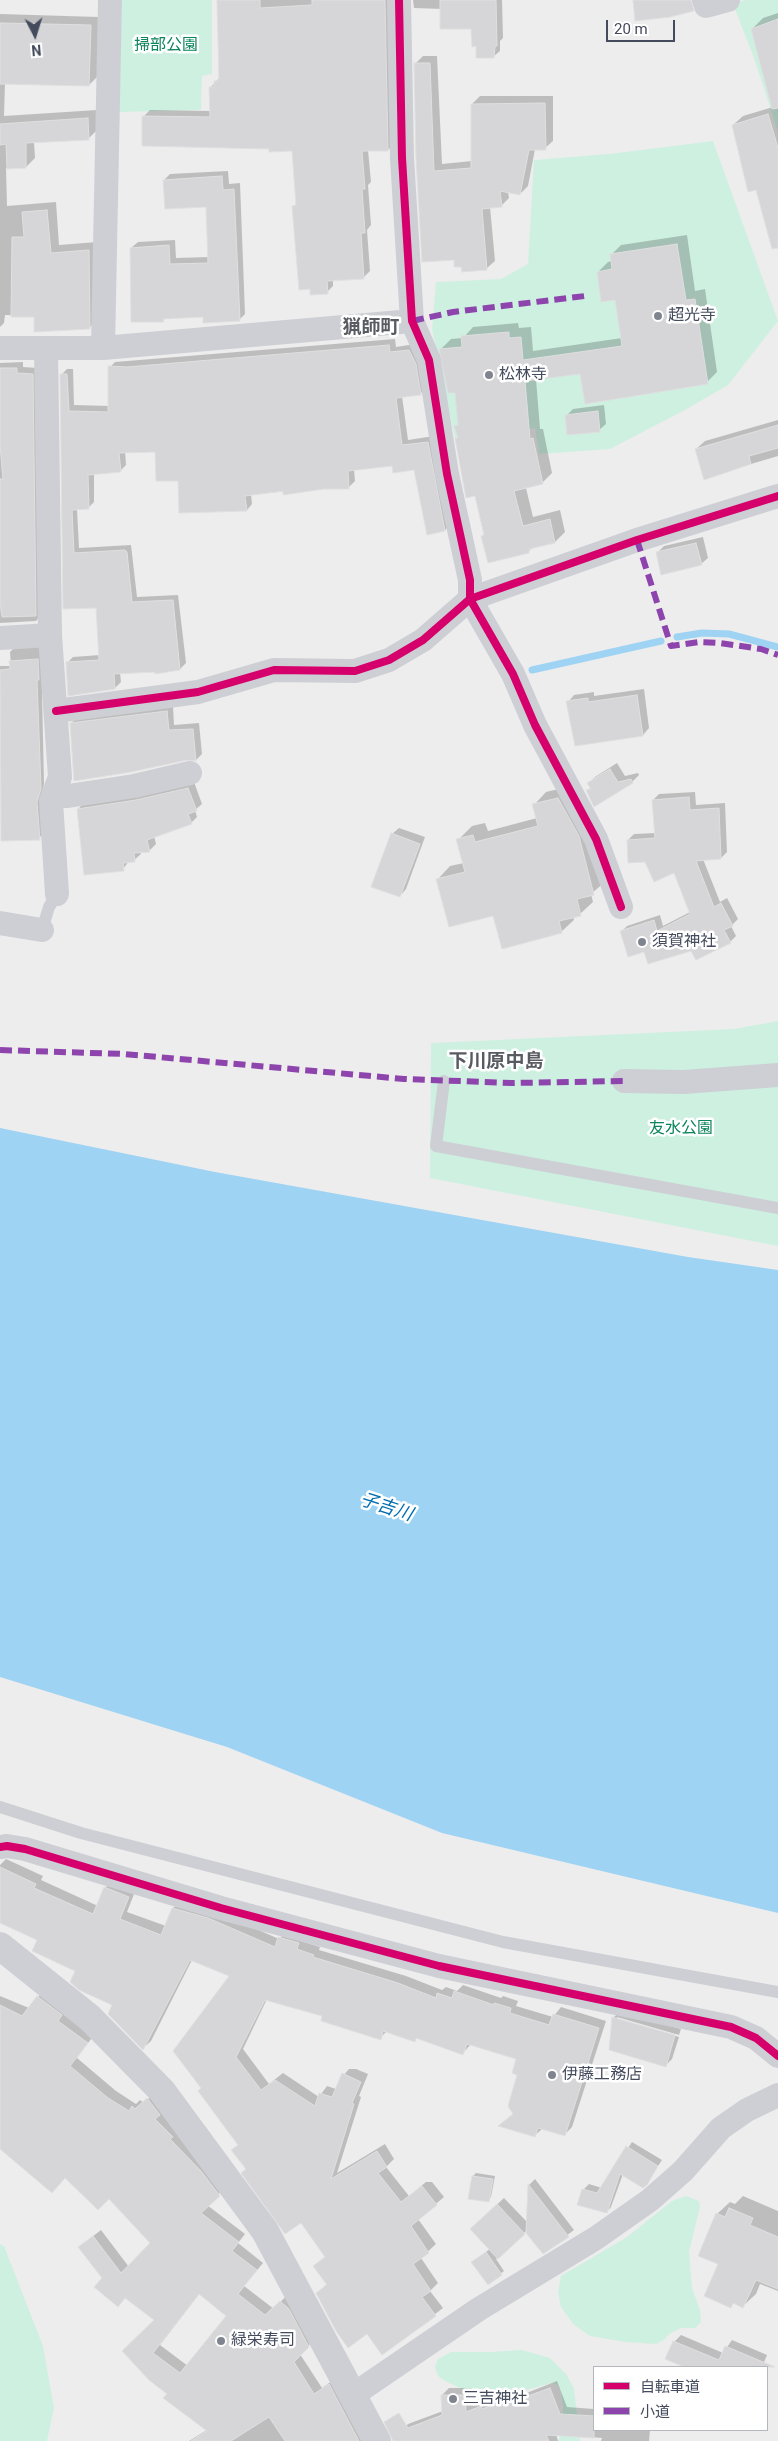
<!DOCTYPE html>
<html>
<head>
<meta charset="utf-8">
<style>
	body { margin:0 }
	#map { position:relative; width:778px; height:2441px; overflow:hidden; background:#eeeded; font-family:Roboto,"Noto Sans JP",sans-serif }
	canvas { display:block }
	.legend { position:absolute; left:593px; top:2366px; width:175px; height:65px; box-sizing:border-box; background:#fff; border:1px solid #b4b7be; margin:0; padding:6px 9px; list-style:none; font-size:15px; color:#434b5c }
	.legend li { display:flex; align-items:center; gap:10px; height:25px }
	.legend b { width:25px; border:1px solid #b4b7be }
	.north { position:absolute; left:10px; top:10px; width:50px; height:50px; -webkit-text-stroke:4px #fff; paint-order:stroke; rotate:175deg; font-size:14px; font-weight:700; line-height:20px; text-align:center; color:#434b5c }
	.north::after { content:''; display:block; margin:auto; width:18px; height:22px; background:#434b5c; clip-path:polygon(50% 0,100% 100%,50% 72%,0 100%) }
	.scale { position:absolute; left:606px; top:20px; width:69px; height:22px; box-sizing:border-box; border:2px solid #434b5c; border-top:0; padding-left:6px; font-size:15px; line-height:18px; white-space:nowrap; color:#434b5c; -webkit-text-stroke:4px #fff; paint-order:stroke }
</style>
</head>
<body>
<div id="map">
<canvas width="778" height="2441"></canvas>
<ul class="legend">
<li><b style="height:6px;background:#d6006c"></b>自転車道</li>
<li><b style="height:6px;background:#8e44ad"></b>小道</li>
</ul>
<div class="north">N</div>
<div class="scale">20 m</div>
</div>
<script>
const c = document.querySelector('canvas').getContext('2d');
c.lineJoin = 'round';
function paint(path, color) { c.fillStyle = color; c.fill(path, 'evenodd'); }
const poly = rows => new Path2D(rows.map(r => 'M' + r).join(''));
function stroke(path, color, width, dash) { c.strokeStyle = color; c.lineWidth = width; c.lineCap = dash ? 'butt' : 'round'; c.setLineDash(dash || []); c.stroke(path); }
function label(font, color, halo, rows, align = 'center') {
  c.font = font + ' Roboto,"Noto Sans JP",sans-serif'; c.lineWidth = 5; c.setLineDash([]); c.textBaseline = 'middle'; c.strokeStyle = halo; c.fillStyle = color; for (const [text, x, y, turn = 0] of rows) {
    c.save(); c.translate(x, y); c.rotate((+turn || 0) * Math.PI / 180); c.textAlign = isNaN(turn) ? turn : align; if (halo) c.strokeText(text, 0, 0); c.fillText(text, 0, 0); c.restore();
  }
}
paint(poly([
	[122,0,212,0,212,74,202,76,201,110,119,112],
	[745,0,778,0,778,132,754,58,733,4],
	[713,141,778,321,728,385,683,411,610,449,539,454,535,428,456,444,432,329,436,282,501,279,528,264,534,160,609,154],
	[778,1021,778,1246,430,1178,431,1043,734,1029],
	[686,2196,699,2201,700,2207,689,2252,692,2288,700,2310,701,2322,695,2328,681,2328,669,2334,665,2339,656,2344,625,2342,590,2336,573,2324,561,2307,558,2292,561,2276,627,2237,672,2201],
	[0,2244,4,2246,43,2346,54,2408,47,2441,0,2441],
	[522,2350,550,2358,566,2374,574,2388,580,2441,558,2441,563,2430,563,2407,561,2392,557,2384,552,2383,497,2398,482,2398,445,2381,438,2376,435,2367,438,2359,451,2352,490,2352]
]), '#cef0e1');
paint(poly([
	[0,1128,215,1172,688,1257,778,1270,778,1913,442,1833,227,1747,0,1677]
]), '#9ed3f3');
paint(poly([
	[220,0,391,0,394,144,388,150,368,150,371,182,368,185,371,225,367,230,370,271,363,278,333,279,333,286,327,292,294,206,297,203,293,150,144,116,150,110,211,111,211,87,220,77],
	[413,0,502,0,503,38,500,41,500,51,493,57,477,45,472,28,442,9,414,8],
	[778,13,778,237,733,125,743,116,773,107,752,29,763,18],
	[0,14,99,17,98,76,89,85,5,83,4,116,97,110,98,129,89,138,34,142,35,158,26,167,6,168,7,206,56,202,59,245,97,242,98,319,89,328,35,316,5,315,4,323,0,327],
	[423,56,437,56,442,164,472,161,472,104,480,96,553,96,553,141,545,148,535,149,528,186,520,194,508,192,509,198,501,206,490,207,495,261,487,268,463,271,462,265,455,258,423,261,415,64],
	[228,171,229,184,240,183,245,314,239,320,204,316,166,318,163,320,131,248,138,242,175,240,176,258,209,257,207,205,164,180,170,174],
	[687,235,695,291,705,289,717,372,707,382,581,373,536,379,540,429,543,429,552,473,542,483,526,488,533,517,560,510,565,532,555,542,533,547,529,551,482,537,485,534,476,494,457,439,459,437,456,427,460,423,456,391,441,349,451,339,463,338,473,327,518,323,519,328,531,327,533,351,622,338,616,298,598,272,608,262,612,261,611,255,621,245],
	[395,339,396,347,415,344,426,388,420,394,402,396,408,440,434,436,451,524,445,530,415,468,393,464,354,469,355,481,349,487,251,494,252,504,247,510,179,480,157,451,125,451,126,465,120,471,94,473,94,502,88,508,77,509,79,548,131,545,137,597,178,595,186,663,180,669,120,673,121,682,115,688,67,663,73,657,100,655,98,606,65,607,61,375,67,369,73,369,74,405,110,406,109,368,115,362],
	[23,362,23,367,38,368,42,614,36,621,0,623,0,363],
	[604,405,606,424,599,430,567,415,573,409],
	[778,420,778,456,704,478,696,449,705,441],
	[703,537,708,558,701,564,657,553,664,546],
	[41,646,44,784,41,797,43,834,39,838,2,840,0,666,11,666,10,652,14,648],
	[644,689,649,728,643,735,576,745,568,702,574,695,594,692,594,696],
	[173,706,174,725,199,723,202,754,196,760,71,723,77,718],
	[617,763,625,776,638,773,639,775,632,782,587,791,591,787,589,783,595,777],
	[194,782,202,804,195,810,197,817,191,823,154,836,156,844,149,851,140,851,141,854,134,860,129,861,123,869,78,809,84,803],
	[571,786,606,881,591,894,593,902,580,914,573,916,574,920,561,932,494,914,438,879,450,866,464,863,459,839,472,826,485,823,488,831,537,818,534,805,546,792],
	[695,792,696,805,725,803,727,852,721,858,703,859,720,902,727,898,738,919,731,926,736,936,730,942,645,951,621,932,627,926,660,915,663,926,690,912,675,872,646,861,628,840,634,834,656,833,653,800,659,794],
	[399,828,425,837,406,889,400,896,392,834],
	[6,1859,43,1876,41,1880,98,1906,105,1888,113,1880,136,1889,127,1912,166,1926,173,1908,181,1901,216,1911,279,1939,287,1931,304,1942,320,1947,319,1950,406,1976,442,1990,446,1987,457,1991,463,1985,501,1998,503,1996,518,2001,516,2006,553,2017,561,2007,606,2021,572,2127,565,2134,542,2129,534,2136,514,2113,519,2074,518,2058,471,2044,463,2053,418,2037,414,2041,387,2031,380,2038,324,2015,267,1999,243,2049,269,2084,283,2073,319,2097,327,2086,336,2089,342,2077,349,2069,356,2069,368,2074,359,2096,361,2097,337,2173,385,2144,394,2159,386,2167,409,2196,426,2182,432,2182,444,2197,418,2219,436,2244,421,2258,438,2283,430,2291,443,2308,383,2354,367,2333,317,2293,327,2284,315,2266,326,2256,301,2222,248,2168,239,2144,202,2088,231,1975,192,1960,151,2041,143,2048,114,2004,77,1970,38,1940,0,1922,0,1865],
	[45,1989,94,2035,77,2058,116,2091,136,2104,140,2100,144,2103,155,2092,226,2187,207,2205,245,2234,238,2243,263,2263,244,2286,274,2309,288,2294,316,2338,300,2354,322,2388,336,2378,370,2441,189,2441,207,2430,169,2393,150,2379,156,2320,103,2278,79,2247,101,2230,129,2267,152,2243,109,2198,0,2147,0,1996,29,2008],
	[200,2293,228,2315,188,2366,160,2345],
	[620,2011,681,2029,679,2035,617,2017,617,2020,679,2037,672,2059,666,2065,610,2049,614,2017],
	[632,2142,662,2160,648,2181,623,2174,611,2207,606,2213,579,2204,584,2189,589,2184,602,2188],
	[476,2173,495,2176,491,2197,488,2200,473,2176],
	[535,2179,574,2230,543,2253,526,2231,496,2259,504,2271,488,2283,476,2259,490,2249,471,2229,504,2198,528,2223,529,2185],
	[743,2196,778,2211,778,2291,760,2284,756,2294,743,2306,734,2303,730,2307,719,2263,717,2214,730,2202,735,2204],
	[681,2335,723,2353,732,2340,767,2355,762,2367,688,2367,667,2358,674,2342],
	[557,2381,567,2407,594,2409,594,2430,650,2430,649,2441,601,2441,602,2438,556,2434,558,2441,404,2441,401,2432,408,2424,443,2411,442,2395,449,2388,472,2388,473,2406,488,2400,490,2403,523,2391,524,2394]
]), '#0003');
stroke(poly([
	[677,637,702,633,729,634,778,647],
	[532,670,661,641]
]), '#9ed3f3', 7);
const building = poly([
	[217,0,260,0,260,8,312,5,312,0,385,0,388,151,362,151,365,189,362,189,365,233,361,233,364,279,327,281,328,294,310,295,310,289,299,290,292,206,296,205,292,151,269,152,269,149,142,146,142,116,210,117,209,87,214,87,214,81,219,81,217,0],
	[440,0,496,0,497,46,495,46,494,58,476,58,476,46,472,47,471,29,440,29,440,0],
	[633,0,691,0,694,11,670,17,635,21,633,0],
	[778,19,778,108,772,109,751,29,778,19],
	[0,23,91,25,89,86,0,84,0,23],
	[414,63,430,63,434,171,471,168,471,104,545,103,546,150,529,150,520,195,500,191,502,207,482,209,487,270,462,272,461,267,454,267,454,260,422,262,416,157,414,63],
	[768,114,778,148,778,248,772,249,756,190,748,192,732,125,768,114],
	[88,118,89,140,26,143,26,168,7,169,6,144,0,145,0,124,88,118],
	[222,176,223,190,234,189,240,321,203,323,203,317,163,319,164,322,131,322,130,248,169,245,170,264,208,263,206,207,165,209,163,180,222,176],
	[47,210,51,253,89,250,90,329,34,332,34,317,11,317,12,237,24,237,22,212,47,210],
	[677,244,686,300,695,299,708,384,585,404,580,374,525,381,530,439,533,438,543,484,514,491,523,526,550,519,555,543,529,549,529,553,488,563,481,536,484,535,475,496,466,498,455,438,458,438,454,426,458,425,455,393,448,393,439,349,462,347,461,336,509,332,509,338,521,337,523,360,622,346,615,300,601,302,597,272,612,269,610,254,677,244],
	[389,345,390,352,409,350,416,364,421,395,396,398,402,445,428,442,445,531,427,535,414,470,393,473,392,466,348,471,349,489,324,489,283,495,283,491,245,496,247,511,179,513,178,481,156,481,155,452,119,453,121,472,88,475,89,509,72,510,74,553,125,550,127,552,132,602,173,600,180,670,155,674,155,672,114,674,115,689,68,696,66,662,99,660,96,608,63,609,60,374,67,374,69,411,108,412,108,366,127,367,389,345],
	[0,368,17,368,17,373,33,374,36,616,2,617,0,604,0,479,3,479,0,445,0,368],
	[598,411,600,432,567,435,565,415,598,411],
	[778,425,778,448,749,456,751,464,704,480,695,449,778,425],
	[696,543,702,565,661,575,656,552,696,543],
	[38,659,39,680,37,680,41,789,37,802,40,840,1,841,0,670,10,669,9,661,38,659],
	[637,695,643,736,575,746,566,701,588,698,588,702,637,695],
	[167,711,169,730,193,729,196,761,187,760,131,772,74,781,70,723,167,711],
	[610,769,618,782,631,779,633,783,594,807,586,790,591,789,587,783,610,769],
	[188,788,197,811,188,814,192,824,147,840,150,852,134,853,135,862,123,863,124,871,84,875,77,809,136,800,188,788],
	[689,797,690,810,719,808,721,859,696,861,714,907,721,903,733,926,724,930,731,943,696,960,691,951,648,964,644,952,628,957,620,931,654,920,657,931,690,914,674,873,654,882,645,862,628,863,627,840,655,838,652,800,689,797],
	[558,798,579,836,594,895,577,899,581,916,559,921,562,933,502,949,493,916,449,927,436,879,465,872,456,839,473,835,475,842,538,826,532,804,558,798],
	[391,833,420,844,400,897,371,887,391,833],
	[0,1867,36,1884,34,1888,93,1914,104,1887,129,1897,120,1919,161,1935,172,1908,208,1918,275,1947,278,1937,299,1943,297,1949,314,1955,313,1957,398,1983,436,1998,437,1993,452,1998,454,1991,494,2005,494,2003,511,2008,510,2013,549,2025,553,2014,599,2028,565,2136,538,2128,535,2137,498,2126,513,2114,508,2106,517,2075,512,2073,516,2059,467,2044,463,2055,416,2038,415,2042,383,2031,381,2040,321,2021,322,2016,265,2000,236,2057,261,2090,275,2080,315,2106,319,2093,332,2097,342,2073,361,2082,352,2103,354,2104,331,2179,377,2151,387,2167,378,2173,401,2202,422,2186,437,2205,411,2226,429,2253,413,2264,431,2291,422,2297,436,2316,382,2355,367,2334,348,2348,336,2331,316,2293,327,2285,313,2266,325,2257,301,2223,285,2234,241,2173,246,2169,231,2150,238,2145,198,2091,201,2088,173,2051,229,1976,190,1960,143,2050,108,2014,112,2005,79,1990,70,1982,75,1971,32,1951,37,1940,0,1923,0,1867],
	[37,1996,62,2015,58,2021,88,2043,70,2066,108,2098,129,2111,132,2106,135,2109,147,2098,160,2115,155,2119,173,2137,170,2139,201,2171,220,2196,201,2213,239,2242,232,2251,257,2270,238,2294,265,2315,280,2301,289,2309,309,2347,294,2362,314,2394,329,2384,359,2441,285,2441,269,2417,231,2441,191,2441,207,2431,163,2398,167,2394,149,2380,122,2351,154,2320,125,2298,118,2307,94,2287,102,2278,78,2247,93,2236,121,2273,150,2243,109,2199,98,2210,65,2178,52,2193,0,2149,0,2005,22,2016,37,1996],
	[199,2294,226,2316,180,2373,153,2353,199,2294],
	[612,2017,675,2035,666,2067,609,2050,612,2017],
	[626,2146,658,2166,647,2185,643,2188,620,2174,607,2213,577,2205,582,2189,597,2193,626,2146],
	[472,2176,493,2179,489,2202,468,2199,472,2176],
	[528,2184,569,2237,543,2254,526,2233,528,2184],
	[497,2204,525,2234,498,2259,470,2229,497,2204],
	[729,2208,753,2218,750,2225,778,2237,778,2289,756,2280,743,2308,733,2303,731,2308,704,2296,718,2264,698,2256,716,2213,725,2217,729,2208],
	[486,2252,502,2275,488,2285,471,2262,486,2252],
	[673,2341,719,2360,725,2346,775,2367,684,2367,665,2359,673,2341],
	[550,2388,560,2414,594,2416,594,2438,546,2435,549,2441,393,2441,384,2422,399,2413,408,2428,442,2415,441,2395,465,2395,466,2412,481,2406,482,2409,515,2397,517,2400,550,2388]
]);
paint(building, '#d6d6d9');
stroke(building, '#dfdfe0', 1);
stroke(poly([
	[42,930,49,907,57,894],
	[444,1081,436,1146,778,1208],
	[0,1807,81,1833,503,1942,778,1992]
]), '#cdcfd4', 12);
stroke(poly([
	[399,0,402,158,412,321,429,360,447,474,470,580,470,599,513,674,535,725,596,839,621,907],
	[704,0,706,6,728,0],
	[0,348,103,348,412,321],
	[103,348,110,0],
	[46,349,50,635,60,777,51,801,57,894],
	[0,638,50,635],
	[56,711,198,692,274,670,355,671,389,660,423,640,470,599,637,540,778,496],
	[53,796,68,796,134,786,190,773],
	[0,923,42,930],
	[624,1081,684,1082,778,1075],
	[0,1847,7,1846,25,1849,221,1908,439,1966,731,2027,756,2038,778,2056],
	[353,2395,479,2309,596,2238,650,2200,683,2171,721,2128,747,2110,778,2095]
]), '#cdcfd4', 24);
stroke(poly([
	[0,1946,90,2018,162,2091,265,2231,377,2441]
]), '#cdcfd4', 28);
stroke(poly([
	[412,321,453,312,585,296],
	[637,540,671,646,699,642,720,643,761,649,778,655],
	[0,1050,124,1054,404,1079,512,1083,624,1081]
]), '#8e44ad', 6, [12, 6]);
stroke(poly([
	[399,0,402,158,412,321,429,360,447,474,470,580,470,599,513,674,535,725,596,839,621,907],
	[56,711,198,692,274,670,355,671,389,660,423,640,470,599,637,540,778,496],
	[0,1847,7,1846,25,1849,221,1908,439,1966,731,2027,756,2038,778,2056]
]), '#d6006c', 8);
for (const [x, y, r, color] of [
	[658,316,5,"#7f848f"],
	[489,375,5,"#7f848f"],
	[642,942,5,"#7f848f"],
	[552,2075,5,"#7f848f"],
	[221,2341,5,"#7f848f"],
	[453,2399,5,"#7f848f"]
]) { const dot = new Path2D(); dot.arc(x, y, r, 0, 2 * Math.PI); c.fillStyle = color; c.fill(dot); stroke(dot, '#fff', 2); }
label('16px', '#0c845c', '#fff', [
	["掃部公園",166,46],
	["友水公園",681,1129]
]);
label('16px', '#434b5c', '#fff', [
	["超光寺",668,316],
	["松林寺",499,375],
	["須賀神社",652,942],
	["伊藤工務店",562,2075],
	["緑栄寿司",231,2341],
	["三吉神社",463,2399]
], 'left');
label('italic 18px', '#006eb1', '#fff', [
	["子吉川",386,1508,18]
]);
label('bold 19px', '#585b62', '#fff', [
	["猟師町",371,328],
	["下川原中島",496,1062]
]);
</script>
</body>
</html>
